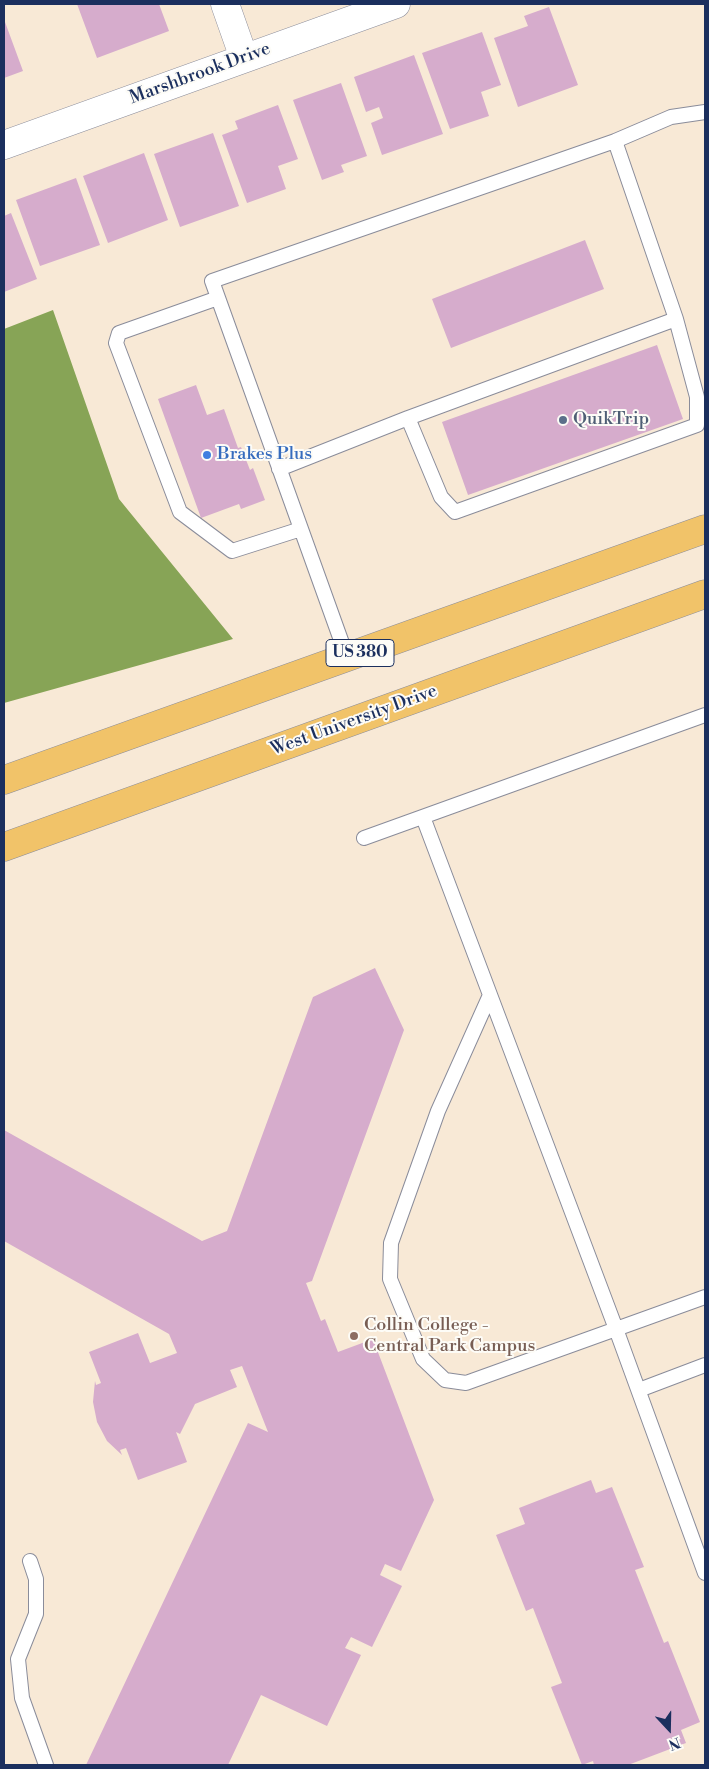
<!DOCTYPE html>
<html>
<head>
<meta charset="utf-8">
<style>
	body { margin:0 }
	#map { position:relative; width:709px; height:1769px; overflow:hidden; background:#f8e9d6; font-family:"Libre Bodoni",serif }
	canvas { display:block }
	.frame { position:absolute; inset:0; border:5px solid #1b2f5e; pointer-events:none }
	.north { position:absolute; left:644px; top:1704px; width:50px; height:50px; -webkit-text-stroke:4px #fdfcf7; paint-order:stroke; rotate:159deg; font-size:14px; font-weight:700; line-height:20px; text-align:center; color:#1b2f5e }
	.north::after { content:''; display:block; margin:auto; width:18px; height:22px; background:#1b2f5e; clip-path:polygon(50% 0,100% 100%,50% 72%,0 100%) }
</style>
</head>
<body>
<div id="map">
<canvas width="709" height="1769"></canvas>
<div class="frame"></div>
<div class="north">N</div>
</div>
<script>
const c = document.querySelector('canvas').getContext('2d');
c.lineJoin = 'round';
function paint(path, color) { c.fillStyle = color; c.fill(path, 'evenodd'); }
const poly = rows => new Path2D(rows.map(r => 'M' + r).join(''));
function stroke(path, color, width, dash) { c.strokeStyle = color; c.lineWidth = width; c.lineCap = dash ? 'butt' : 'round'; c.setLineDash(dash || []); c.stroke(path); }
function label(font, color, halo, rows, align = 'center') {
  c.font = font + ' "Libre Bodoni",serif'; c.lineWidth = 4; c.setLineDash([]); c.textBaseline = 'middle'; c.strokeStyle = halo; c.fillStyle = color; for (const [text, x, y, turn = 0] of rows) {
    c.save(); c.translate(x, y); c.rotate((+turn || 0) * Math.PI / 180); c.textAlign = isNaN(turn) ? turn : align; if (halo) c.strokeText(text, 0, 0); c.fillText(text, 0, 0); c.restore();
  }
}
paint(poly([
	[53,310,119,499,233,639,4,703,4,329]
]), '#87a456');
paint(poly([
	[77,4,159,4,169,31,97,58],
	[549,7,578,85,518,107,494,38,528,26,524,16],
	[5,22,23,71,4,78,4,23],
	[482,32,501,85,481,92,489,116,450,129,422,53],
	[414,55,443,134,382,155,371,123,383,118,379,107,366,112,354,77],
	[341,83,367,156,341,165,344,172,322,180,293,100],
	[278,105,298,159,278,166,286,189,247,203,222,135,238,129,235,121],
	[213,133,239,206,180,227,154,154],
	[144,153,168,220,108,243,83,176],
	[76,178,100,245,40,266,16,200],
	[11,213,37,279,4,292,4,216],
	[585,240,604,289,451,348,432,299],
	[657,345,683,419,468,495,442,422],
	[196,385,207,415,224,409,238,448,241,447,250,470,253,468,265,500,241,509,239,504,201,518,158,399],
	[375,968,404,1030,312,1281,306,1283,321,1321,325,1319,338,1352,373,1339,434,1500,401,1571,385,1564,380,1575,402,1586,372,1647,351,1637,345,1648,361,1655,327,1726,261,1695,228,1765,86,1765,248,1423,268,1432,242,1366,230,1370,237,1387,195,1404,180,1434,176,1432,187,1462,138,1480,126,1448,120,1450,122,1455,107,1441,97,1422,93,1402,95,1381,96,1385,101,1383,89,1352,138,1333,150,1363,177,1353,169,1334,4,1241,4,1130,202,1241,227,1231,313,997],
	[591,1480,596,1493,612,1487,644,1567,635,1570,664,1643,668,1641,700,1722,681,1730,686,1743,628,1765,594,1765,593,1761,582,1765,551,1687,562,1683,533,1608,526,1611,496,1535,525,1524,519,1508]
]), '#d6accc');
const service = poly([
	[218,298,119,333,116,343,180,512,232,551,301,529],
	[408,418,441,497,455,512,697,425,697,397,676,319],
	[279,469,408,418,676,319,615,141],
	[347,657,212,281,615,141,671,117,705,112],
	[423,817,616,1329,705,1573],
	[364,838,705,715],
	[490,995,438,1111,391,1243,390,1279,423,1359,445,1380,466,1383,705,1297],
	[639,1390,705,1365],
	[30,1561,36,1579,36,1614,18,1659,22,1698,46,1765]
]);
const minor = poly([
	[225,4,244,58],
	[4,145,396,4]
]);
const trunk = poly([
	[4,780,705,529],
	[4,847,705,594]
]);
stroke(service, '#8a8c9a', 16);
stroke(minor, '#8a8c9a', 29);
stroke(trunk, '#8a8c9a', 29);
stroke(service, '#fff', 14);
stroke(minor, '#fff', 28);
stroke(trunk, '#f1c369', 28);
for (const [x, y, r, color] of [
	[563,420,5,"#5c6f8a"],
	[207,455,5,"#3f7fe0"],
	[354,1336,5,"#8d6e63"]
]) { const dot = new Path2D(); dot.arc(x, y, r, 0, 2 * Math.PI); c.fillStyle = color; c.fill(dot); stroke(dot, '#fdfcf7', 2); }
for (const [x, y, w] of [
	[360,653,68]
]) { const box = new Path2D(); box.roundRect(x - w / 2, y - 13.5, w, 27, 4); c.fillStyle = '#fdfcf7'; c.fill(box); stroke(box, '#1b2f5e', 1); }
label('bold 16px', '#1b2f5e', null, [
	["US 380",360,653]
]);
label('18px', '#1b2f5e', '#fdfcf7', [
	["Marshbrook Drive",200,74,-20],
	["West University Drive",354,721,-20]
]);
label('18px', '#4e5e75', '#fdfcf7', [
	["QuikTrip",573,420]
], 'left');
label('18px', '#366cbe', '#fdfcf7', [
	["Brakes Plus",217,455]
], 'left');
label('18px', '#785e54', '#fdfcf7', [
	["Collin College -",364,1326],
	["Central Park Campus",364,1347]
], 'left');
</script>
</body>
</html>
